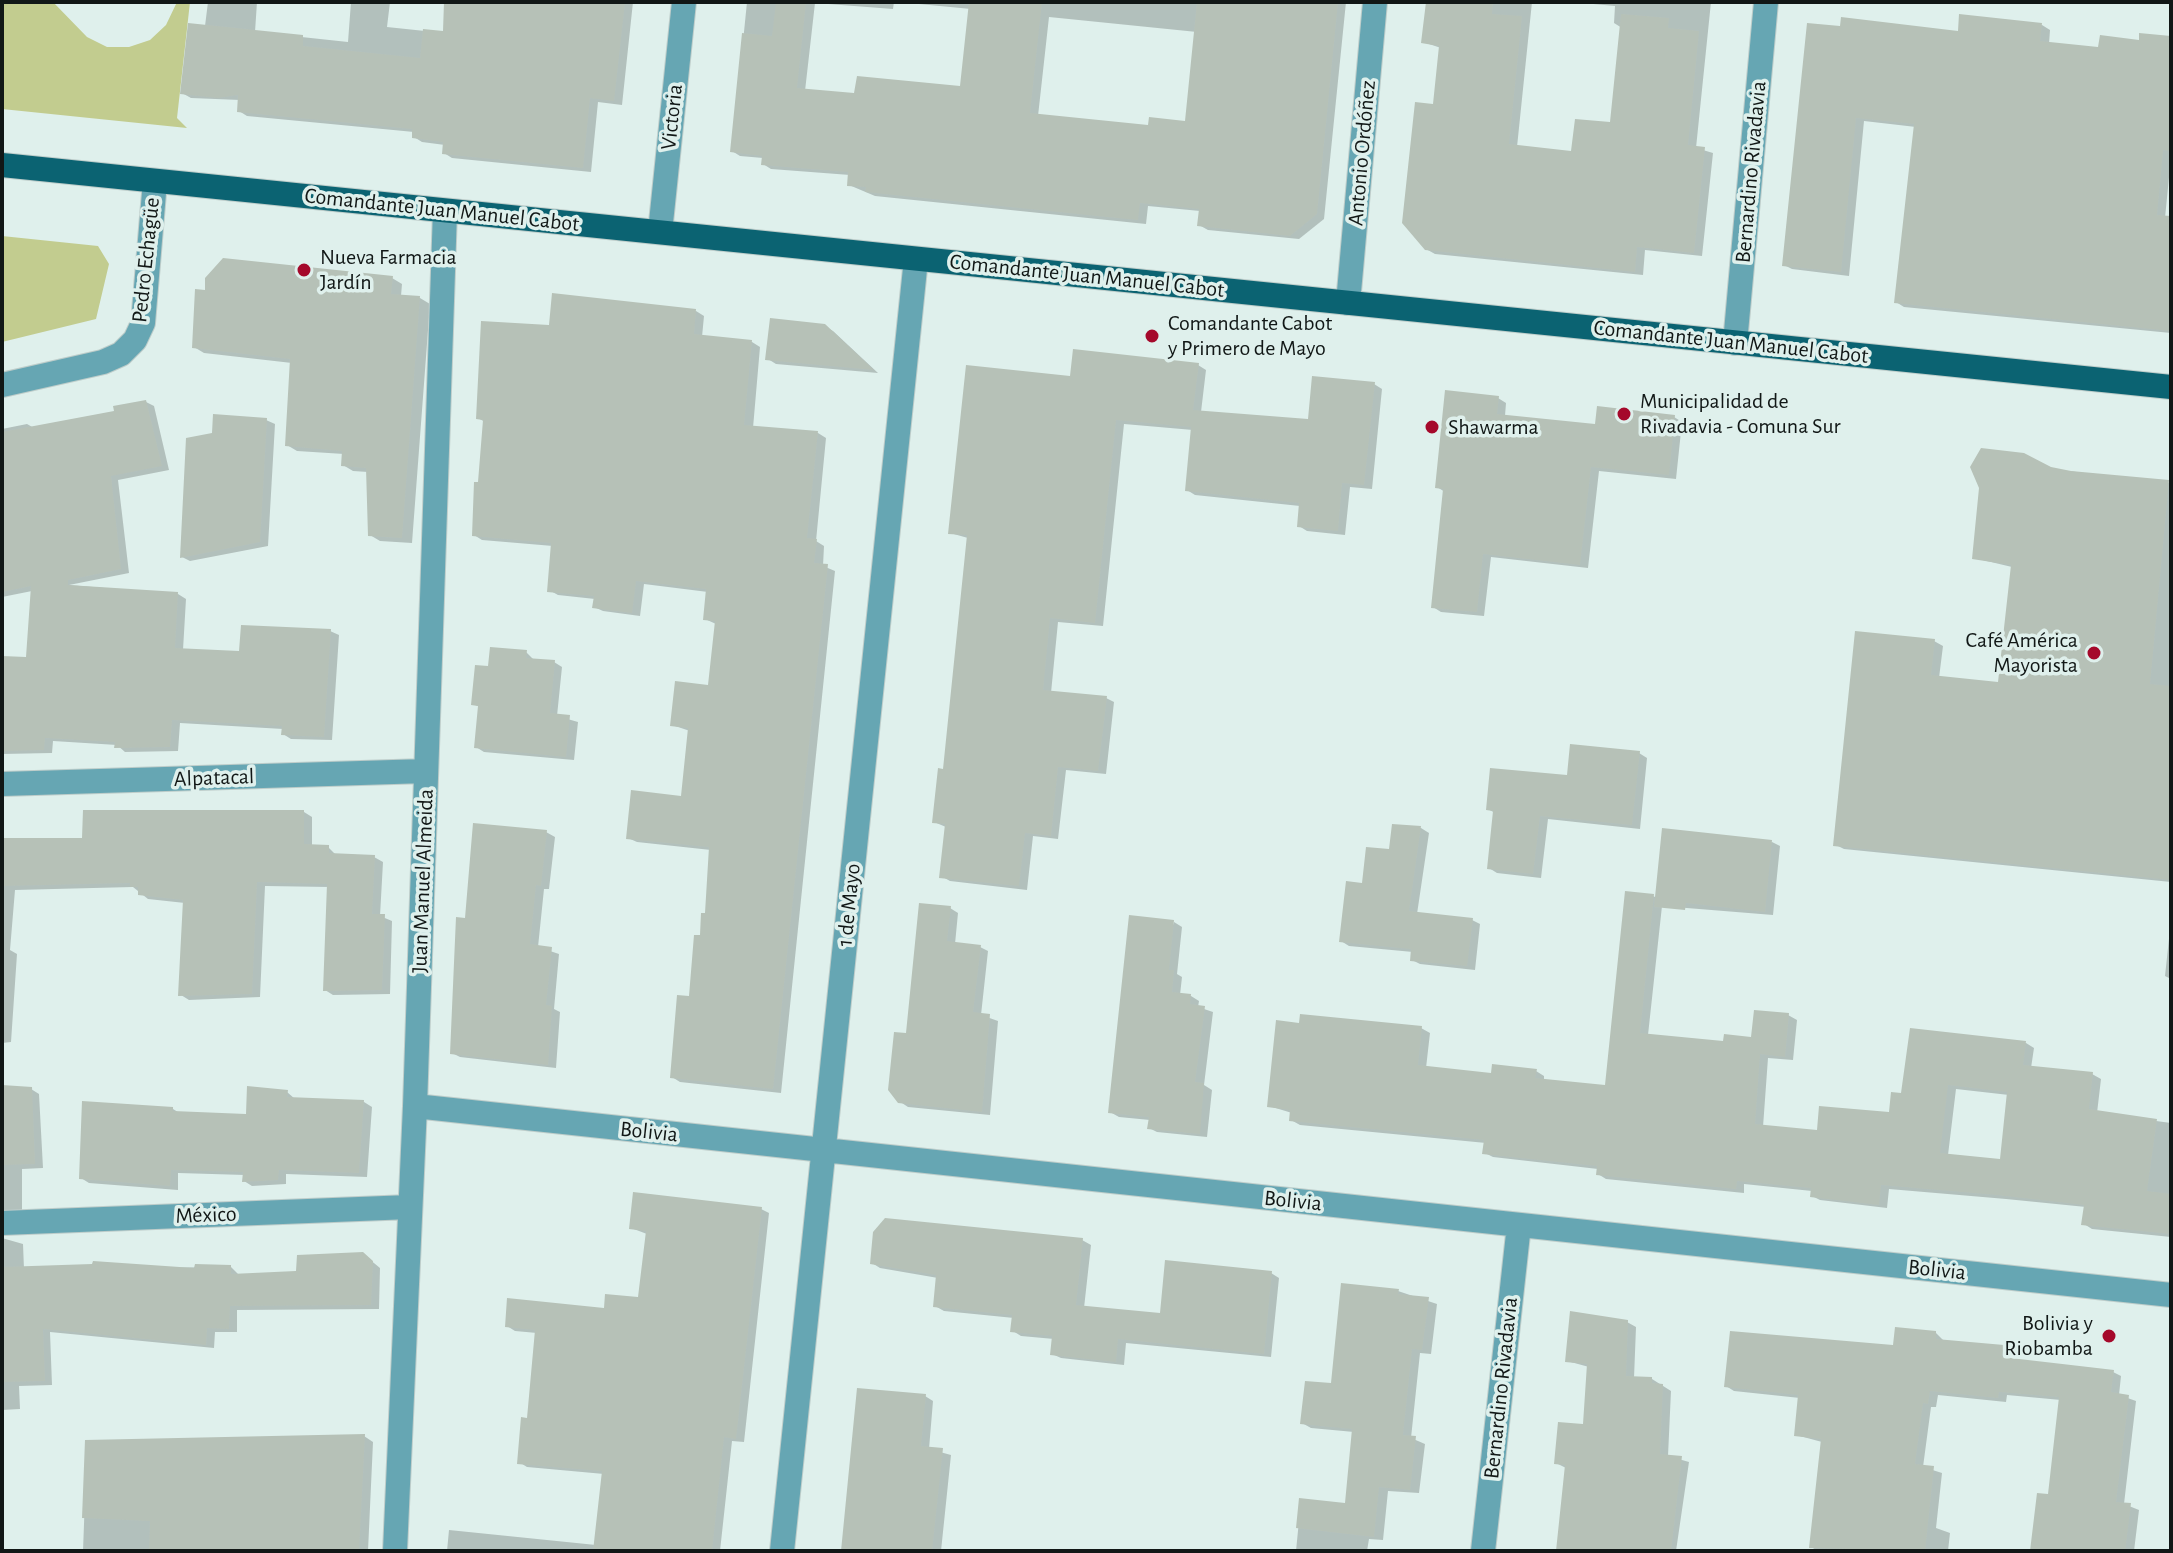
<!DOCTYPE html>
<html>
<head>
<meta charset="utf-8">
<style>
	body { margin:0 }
	#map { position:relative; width:2173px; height:1553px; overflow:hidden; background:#dff0ec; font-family:"Alegreya Sans",sans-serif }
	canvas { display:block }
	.frame { position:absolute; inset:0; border:4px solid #111716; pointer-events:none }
</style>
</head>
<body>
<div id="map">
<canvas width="2173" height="1553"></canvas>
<div class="frame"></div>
</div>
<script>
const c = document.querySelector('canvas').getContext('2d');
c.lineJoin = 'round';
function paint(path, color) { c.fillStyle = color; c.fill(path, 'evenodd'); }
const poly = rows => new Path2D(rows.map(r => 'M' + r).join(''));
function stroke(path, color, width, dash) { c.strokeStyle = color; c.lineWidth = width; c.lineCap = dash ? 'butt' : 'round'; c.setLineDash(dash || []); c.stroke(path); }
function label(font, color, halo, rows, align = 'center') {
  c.font = font + ' "Alegreya Sans",sans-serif'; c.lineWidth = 7; c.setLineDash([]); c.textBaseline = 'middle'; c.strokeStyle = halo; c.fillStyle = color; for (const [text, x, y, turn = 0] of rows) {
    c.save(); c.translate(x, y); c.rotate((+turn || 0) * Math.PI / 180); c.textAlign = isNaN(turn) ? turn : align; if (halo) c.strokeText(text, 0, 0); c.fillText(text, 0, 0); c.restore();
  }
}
paint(poly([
	[2,2,53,2,87,37,107,47,129,47,150,40,166,25,177,2,190,2,177,118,187,128,2,109],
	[2,236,98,246,109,264,96,319,2,342]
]), '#c2cc8f');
paint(poly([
	[208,2,257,2,255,32,348,42,351,2,390,2,387,27,463,35,468,2,633,2,622,105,598,102,591,172,452,158,444,153,445,145,422,142,414,137,414,132,247,116,239,111,240,100,191,98,182,93,205,26],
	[747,2,894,2,893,9,815,3,805,91,855,95,961,88,971,9,898,2,1346,2,1324,219,1299,239,1208,230,1199,225,1200,211,1148,206,1146,224,875,196,849,185,850,175,771,169,763,164,763,158,740,156,732,151],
	[1049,17,1197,32,1187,123,1150,127,1038,116],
	[1428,2,1532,2,1517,147,1573,153,1612,125,1622,28,1614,23,1615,6,1571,2,1711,2,1696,148,1713,153,1702,256,1645,250,1643,275,1435,254,1426,249,1441,48,1423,42],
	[1809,25,1960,33,2042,25,2050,30,2049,44,2100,49,2171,38,2171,157,2165,218,2171,218,2171,333,1904,307,1896,302,1916,127,1864,121,1849,276,1792,269,1784,265],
	[392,278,402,284,401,296,420,298,430,304,412,543,380,541,370,535,368,472,353,471,343,465,344,454,297,451,287,445,292,363,204,353,194,347],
	[696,311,704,316,702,337,752,342,760,347,753,428,818,433,826,438,816,541,824,546,823,566,835,571,781,1093,680,1082,672,1077,707,915,711,850,637,842,628,838,683,798,690,731,672,725,710,687,716,624,705,619,708,592,644,584,640,616,603,611,594,607,595,599,558,595,549,590,553,546,482,540,474,535,485,422,478,418,551,328],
	[824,326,833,331,878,373,776,364,768,359],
	[1198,365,1206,370,1201,412,1310,421,1374,384,1382,389,1372,489,1350,487,1345,535,1307,531,1299,526,1300,506,1195,495,1187,490,1193,430,1124,424,1103,626,1058,622,1051,693,1106,698,1114,702,1106,774,1066,770,1058,839,1033,836,1027,890,950,881,941,876,946,827,934,822,944,771,968,538,950,533,1072,378],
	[1498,398,1506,403,1505,416,1597,426,1674,417,1682,422,1676,479,1599,471,1588,568,1491,557,1484,616,1441,612,1433,607,1445,492,1437,487],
	[146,402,154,406,169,470,118,480,129,573,69,585,178,594,186,599,183,650,241,653,330,631,339,635,332,740,291,739,283,734,283,729,180,723,178,751,125,752,117,745,53,741,52,753,2,754,2,658,28,660,32,591,2,597,2,429,27,424,34,428,116,413],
	[266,420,275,424,268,546,190,561,182,557],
	[2051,469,2171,483,2171,882,1844,849,1836,845,1934,641,1943,646,1939,678,1999,684,2012,567,1974,558],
	[526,652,534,660,554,662,562,667,557,716,578,722,574,760,484,752,476,747,480,707,473,704,490,668],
	[1639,753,1647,758,1640,829,1548,819,1541,878,1497,873,1489,868,1495,813,1488,809],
	[304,812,312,817,312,846,328,847,336,855,374,857,383,862,380,916,392,921,390,994,333,995,325,990,329,887,265,886,260,997,189,1000,181,995,185,903,148,899,133,887,15,890,10,950,17,954,11,1042,2,1043,2,840,84,840],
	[1394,826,1421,828,1429,833,1417,914,1472,920,1480,924,1475,970,1420,964,1412,960,1413,952,1349,946,1341,941,1391,851],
	[546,832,555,837,549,889,544,889,538,947,559,954,554,1009,560,1012,556,1068,460,1057,452,1053,466,920],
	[1772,842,1780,846,1773,915,1662,906,1648,1035,1725,1043,1753,1039,1788,1015,1797,1020,1793,1060,1768,1058,1763,1127,1818,1132,1891,1114,1903,1095,1911,1030,2026,1043,2034,1048,2031,1068,2092,1074,2101,1079,2097,1113,2171,1123,2171,1237,2092,1229,2084,1224,2086,1207,2006,1199,1889,1189,1887,1208,1820,1200,1812,1196,1812,1191,1744,1184,1744,1193,1606,1179,1598,1174,1598,1169,1493,1157,1485,1153,1486,1143,1300,1125,1291,1120,1292,1113,1269,1106,1421,1028,1430,1033,1426,1068,1493,1075,1536,1071,1544,1076,1544,1081,1607,1087,1653,896,1657,898],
	[1956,1089,2009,1095,2002,1161,1948,1155],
	[950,908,958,913,955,944,980,947,988,951,981,1015,998,1021,990,1115,908,1107,899,1101,908,1035],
	[2171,920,2171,979,2165,976],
	[1174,922,1182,927,1177,974,1182,977,1180,995,1191,996,1199,1001,1198,1007,1213,1012,1204,1085,1212,1090,1207,1137,1157,1132,1149,1128,1150,1120,1119,1117,1110,1112],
	[2,1087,31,1089,39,1094,43,1168,22,1169,22,1211,2,1216],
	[287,1092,295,1099,364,1102,372,1107,367,1177,286,1174,286,1184,252,1186,244,1181,245,1175,178,1173,178,1190,89,1183,81,1178,173,1109,181,1114,248,1116],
	[761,1209,769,1213,744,1442,732,1441,720,1551,447,1551,449,1530,596,1545,604,1474,527,1467,519,1462,529,1420,537,1333,515,1331,507,1326,606,1310,640,1299,647,1234,631,1228],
	[2,1238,23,1244,24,1269,231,1267,239,1275,298,1272,363,1254,380,1268,379,1309,237,1310,237,1332,215,1332,214,1348,50,1332,52,1385,19,1386,20,1409,2,1410],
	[1082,1240,1091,1245,1084,1308,1161,1315,1271,1273,1279,1278,1271,1357,1126,1343,1124,1365,1061,1358,1052,1354,1054,1339,1021,1336,1013,1331,1014,1318,944,1311,935,1306,938,1278,880,1268,872,1263],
	[1398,1291,1437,1304,1431,1354,1420,1353,1411,1438,1425,1444,1419,1493,1388,1491,1383,1540,1369,1539,1367,1551,1296,1551,1301,1500,1347,1505,1354,1432,1311,1428,1302,1423,1333,1385],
	[1627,1322,1636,1327,1634,1378,1652,1379,1671,1391,1668,1456,1689,1462,1676,1551,1557,1551,1566,1468,1556,1463,1585,1427,1589,1367,1567,1361],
	[1936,1333,1944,1341,2003,1347,2011,1352,2010,1360,2113,1372,2121,1376,2119,1395,2136,1401,2124,1504,2139,1510,2134,1551,2032,1551,2050,1496,2061,1400,2007,1395,2006,1402,1938,1395,1936,1407,1931,1407,1923,1467,1942,1473,1936,1528,1950,1533,1948,1551,1818,1551,1811,1547,1822,1442,1796,1435,1800,1398,1734,1391,1726,1386,1895,1347],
	[925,1396,933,1401,929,1449,951,1455,941,1551,842,1551],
	[364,1436,373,1442,368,1551,83,1551,87,1442]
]), '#0003');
paint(poly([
	[444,2,625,2,614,101,590,98,583,168,442,154,443,142,412,138,412,129,237,112,238,95,218,98,180,94,188,23,303,35,303,46,420,58,423,29,443,31],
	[776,2,806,2,797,88,854,93,857,76,960,86,969,2,1042,2,1030,113,1148,125,1149,117,1185,121,1197,2,1338,2,1317,214,1290,236,1197,226,1199,209,1140,203,1138,220,1097,216,865,192,866,187,847,186,848,172,761,165,762,156,730,152,742,33,772,36],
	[1426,2,1493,2,1492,14,1522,16,1509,144,1571,151,1575,119,1610,122,1621,14,1669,18,1668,28,1699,31,1688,145,1705,147,1694,253,1637,247,1635,272,1425,250,1402,223,1415,102,1433,104,1439,46,1421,43],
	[1959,14,2042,23,2040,41,2098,47,2100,35,2139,40,2139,33,2171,36,2171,151,2163,150,2157,215,2171,216,2171,331,1894,303,1914,124,1856,118,1841,272,1782,266,1807,23,1840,26,1841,17,1958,31],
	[223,258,393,276,391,294,420,296,402,538,368,536,366,468,341,466,342,451,285,446,290,359,192,348,195,289,205,290,205,278],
	[552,293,696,309,694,334,752,340,744,425,818,431,807,538,817,539,814,563,828,564,773,1089,670,1078,677,995,689,996,694,935,700,935,701,913,705,913,709,847,626,839,631,790,681,796,688,728,670,726,675,681,708,685,715,621,703,620,706,589,636,581,632,613,592,608,594,596,547,592,551,543,472,536,474,482,478,482,483,420,476,419,481,321,549,325],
	[770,318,825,324,874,370,765,360],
	[1073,349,1199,363,1193,410,1308,419,1312,376,1375,382,1364,485,1342,483,1338,531,1297,527,1299,503,1185,491,1191,427,1116,420,1095,623,1050,618,1043,690,1107,696,1098,771,1058,767,1051,836,1025,833,1019,886,939,878,945,824,932,823,938,768,943,769,967,535,948,534,966,365,1070,376],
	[1445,390,1499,396,1497,414,1595,424,1597,406,1675,415,1669,475,1591,467,1580,565,1483,554,1477,612,1431,608,1443,489,1435,488],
	[146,400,162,466,111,476,121,569,68,580,68,585,178,592,175,648,239,651,241,625,331,629,324,737,281,735,282,726,172,720,170,747,114,748,115,742,45,738,44,750,2,751,2,656,26,657,31,586,2,592,2,432,114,411,113,406],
	[213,414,267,418,260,542,180,558,186,438,212,433],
	[1981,448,2024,453,2051,467,2071,471,2169,480,2150,684,2171,686,2171,880,1833,846,1855,631,1935,639,1931,675,1998,682,2011,565,1972,559,1979,488,1970,467],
	[490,647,527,650,526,658,555,660,550,713,570,715,566,757,474,748,478,706,471,705,475,665,488,666],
	[1570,744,1640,751,1632,825,1540,816,1533,874,1487,869,1493,811,1486,810,1490,768,1567,775],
	[83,810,304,810,304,844,329,845,329,853,375,855,372,914,385,914,382,990,323,991,327,884,257,882,252,994,178,996,183,900,138,895,138,887,130,887,130,883,2,886,2,838,82,838],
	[473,823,547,830,541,886,536,885,530,944,552,947,546,1005,552,1006,548,1065,450,1054,456,917,465,918],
	[1392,824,1421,826,1409,911,1473,918,1467,966,1410,961,1411,949,1339,942,1346,881,1362,883,1366,847,1389,849],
	[1662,828,1772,840,1765,912,1686,903,1685,910,1654,907],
	[1625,891,1654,894,1640,1033,1723,1041,1724,1034,1751,1037,1754,1010,1789,1013,1785,1057,1760,1054,1755,1124,1817,1130,1819,1106,1889,1112,1891,1092,1901,1093,1910,1028,2026,1041,2023,1065,2093,1072,2089,1109,2157,1119,2147,1191,2171,1194,2171,1234,2081,1225,2084,1205,1997,1195,1881,1185,1879,1205,1810,1197,1811,1188,1737,1181,1736,1189,1596,1175,1597,1166,1482,1154,1484,1140,1289,1121,1290,1110,1267,1107,1276,1020,1299,1023,1300,1014,1422,1026,1418,1065,1491,1073,1492,1064,1537,1069,1535,1078,1605,1085],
	[1948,1085,2007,1092,2000,1159,1940,1153],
	[919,903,951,906,947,941,981,945,973,1012,990,1014,982,1112,898,1103,888,1090,894,1032,906,1033],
	[1129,915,1174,920,1169,970,1174,970,1172,992,1191,994,1190,1004,1205,1006,1195,1082,1204,1083,1200,1134,1147,1129,1149,1117,1108,1113],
	[2,1085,32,1087,35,1164,2,1165],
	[247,1086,288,1090,287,1097,364,1100,359,1173,279,1170,278,1180,242,1182,243,1172,171,1170,170,1186,79,1179,82,1101,173,1107,173,1111,246,1114],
	[633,1192,762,1207,736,1439,724,1437,712,1551,593,1551,602,1471,517,1464,521,1417,527,1418,535,1330,505,1327,507,1298,604,1308,605,1294,638,1297,646,1231,629,1229],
	[885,1218,1083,1238,1076,1305,1160,1313,1165,1260,1272,1271,1264,1354,1118,1339,1116,1362,1050,1355,1052,1336,1010,1332,1012,1315,933,1307,936,1275,870,1264,873,1232],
	[363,1252,373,1261,371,1305,230,1306,229,1329,207,1328,206,1345,43,1329,45,1381,2,1382,2,1267,92,1264,93,1261,194,1268,195,1264,231,1265,231,1274,296,1271,297,1255],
	[1341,1283,1399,1289,1398,1294,1429,1297,1422,1350,1412,1349,1403,1435,1416,1436,1410,1490,1379,1487,1374,1537,1296,1528,1299,1498,1345,1503,1352,1429,1300,1424,1305,1381,1331,1383],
	[1570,1311,1628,1320,1626,1376,1652,1377,1652,1383,1663,1384,1660,1454,1682,1456,1671,1551,1556,1551,1565,1465,1554,1464,1558,1422,1583,1424,1587,1364,1565,1362],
	[1895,1327,1936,1331,1936,1339,2004,1345,2002,1357,2114,1370,2111,1392,2129,1395,2116,1502,2131,1503,2125,1551,2030,1551,2037,1493,2048,1494,2059,1397,1999,1392,1998,1398,1930,1391,1928,1404,1923,1403,1915,1464,1934,1466,1925,1551,1809,1548,1821,1439,1794,1436,1798,1395,1724,1387,1730,1331,1893,1345],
	[857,1388,926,1394,921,1446,943,1448,932,1551,841,1551],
	[365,1434,359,1551,149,1551,150,1521,82,1518,85,1440]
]), '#b6c1b7');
const minor = poly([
	[660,232,684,2],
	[1348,303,1375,2],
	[1735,343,1766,2],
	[2,385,103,362,121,354,135,340,143,323,155,181],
	[2,784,426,771],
	[415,1106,2171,1295],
	[2,1223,410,1207],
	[395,1551,415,1106,445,211],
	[782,1551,916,259],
	[1483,1551,1519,1225]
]);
const major = poly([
	[2,165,2171,387]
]);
stroke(minor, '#becdca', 26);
stroke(major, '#becdca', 26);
stroke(minor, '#66a6b3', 24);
stroke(major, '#0b6372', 24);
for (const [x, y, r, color] of [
	[304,270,8,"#a5092b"],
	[1152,336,8,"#a5092b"],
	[1624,414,8,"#a5092b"],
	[1432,427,8,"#a5092b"],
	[2094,653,8,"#a5092b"],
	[2109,1336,8,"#a5092b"]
]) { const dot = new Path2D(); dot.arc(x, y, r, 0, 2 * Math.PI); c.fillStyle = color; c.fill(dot); stroke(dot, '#dff0ec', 3); }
label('22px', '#111716', '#dff0ec', [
	["Victoria",672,117,-84],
	["Antonio Ordóñez",1362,153,-85],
	["Bernardino Rivadavia",1751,172,-85],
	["Comandante Juan Manuel Cabot",442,210,6],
	["Pedro Echagüe",146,260,-84],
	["Comandante Juan Manuel Cabot",1087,276,6],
	["Comandante Juan Manuel Cabot",1731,342,6],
	["Alpatacal",214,778,-2],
	["Juan Manuel Almeida",423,881,-88],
	["1 de Mayo",849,905,-84],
	["Bolivia",649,1132,6],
	["Bolivia",1293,1201,6],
	["México",206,1215,-2],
	["Bolivia",1937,1270,6],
	["Bernardino Rivadavia",1501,1388,-84]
]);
label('22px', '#111716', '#dff0ec', [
	["Nueva Farmacia",320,257],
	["Jardín",320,282],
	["Comandante Cabot",1168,323],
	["y Primero de Mayo",1168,348],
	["Municipalidad de",1640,401],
	["Rivadavia - Comuna Sur",1640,426],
	["Shawarma",1448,427],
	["Café América",2078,640,"right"],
	["Mayorista",2078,665,"right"],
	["Bolivia y",2093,1323,"right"],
	["Riobamba",2093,1348,"right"]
], 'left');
</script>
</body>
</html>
